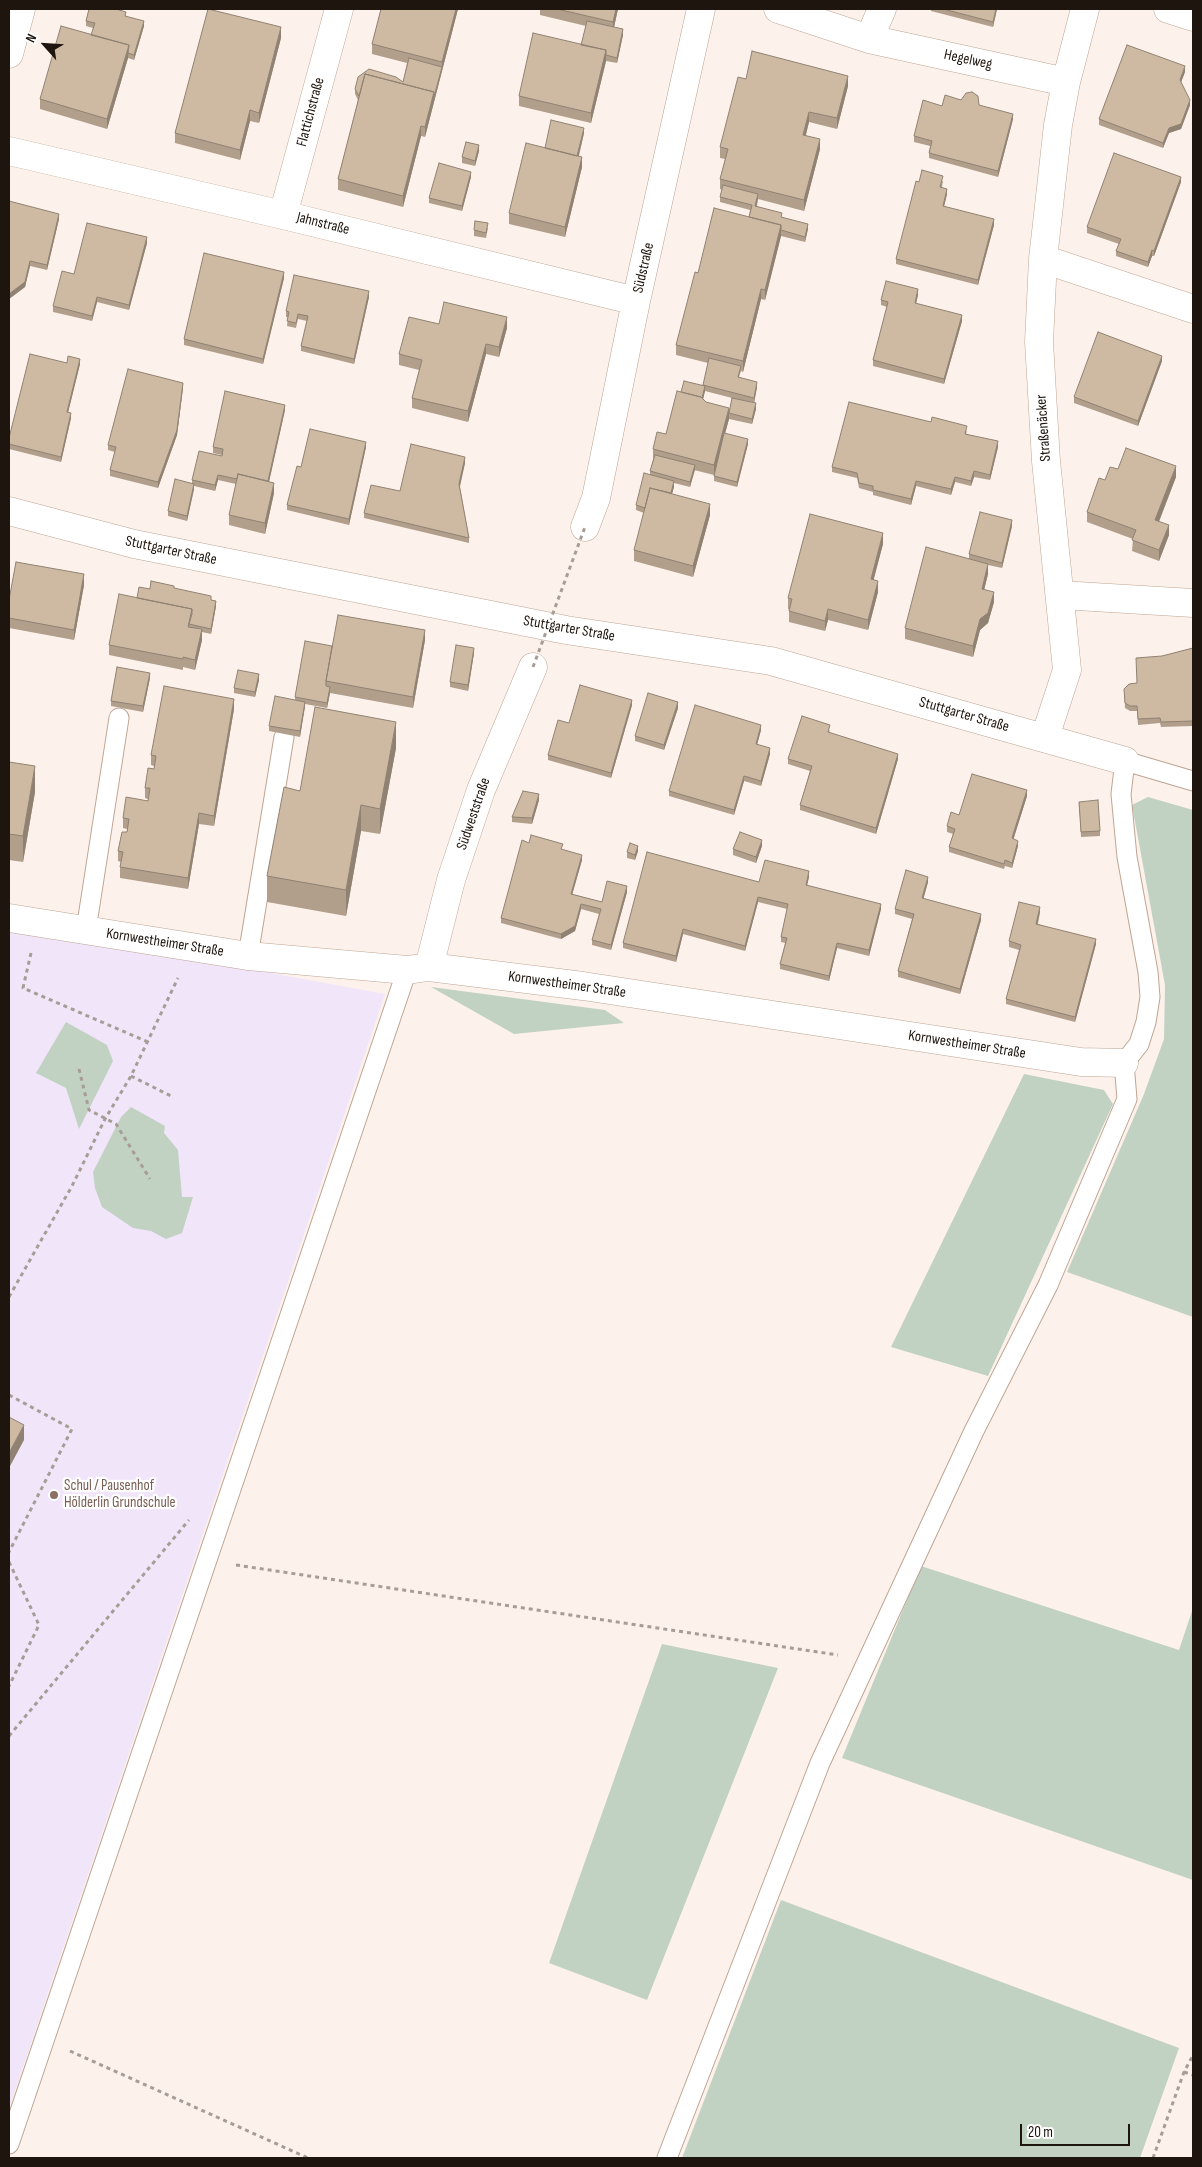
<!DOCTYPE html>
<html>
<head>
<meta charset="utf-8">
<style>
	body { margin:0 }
	#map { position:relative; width:1202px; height:2167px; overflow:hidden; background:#fdf2eb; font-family:"Sofia Sans Condensed",sans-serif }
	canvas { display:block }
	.frame { position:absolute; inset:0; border:10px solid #1e150e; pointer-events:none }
	.north { position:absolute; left:20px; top:20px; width:50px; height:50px; -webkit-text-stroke:4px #fff; paint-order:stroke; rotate:296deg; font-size:14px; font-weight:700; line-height:20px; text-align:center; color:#1e150e }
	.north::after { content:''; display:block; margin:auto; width:18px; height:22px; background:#1e150e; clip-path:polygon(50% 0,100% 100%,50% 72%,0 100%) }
	.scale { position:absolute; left:1020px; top:2124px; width:110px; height:22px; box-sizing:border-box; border:2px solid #1e150e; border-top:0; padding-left:6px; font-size:15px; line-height:18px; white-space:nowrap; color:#1e150e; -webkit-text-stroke:4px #fff; paint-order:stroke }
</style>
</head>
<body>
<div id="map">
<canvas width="1202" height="2167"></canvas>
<div class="frame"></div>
<div class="north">N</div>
<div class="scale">20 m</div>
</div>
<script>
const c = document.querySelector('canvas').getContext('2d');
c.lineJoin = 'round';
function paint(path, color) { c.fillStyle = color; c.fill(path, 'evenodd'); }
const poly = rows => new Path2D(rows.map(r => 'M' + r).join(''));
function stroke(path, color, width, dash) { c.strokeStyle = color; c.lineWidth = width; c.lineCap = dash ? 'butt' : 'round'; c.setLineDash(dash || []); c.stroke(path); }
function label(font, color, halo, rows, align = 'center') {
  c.font = font + ' "Sofia Sans Condensed",sans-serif'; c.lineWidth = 4.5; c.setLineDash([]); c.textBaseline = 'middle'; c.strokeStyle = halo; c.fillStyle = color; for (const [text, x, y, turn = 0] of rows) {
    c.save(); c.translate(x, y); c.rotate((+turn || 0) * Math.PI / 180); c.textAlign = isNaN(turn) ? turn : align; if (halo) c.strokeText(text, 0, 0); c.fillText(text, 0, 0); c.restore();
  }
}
paint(poly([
	[9,925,385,994,9,2109]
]), '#f1e5fa');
paint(poly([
	[1148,797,1193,810,1193,1317,1067,1272,1144,1094,1164,1039,1165,985,1132,805],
	[431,987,605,1010,624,1023,514,1034],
	[66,1022,107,1045,113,1061,79,1129,66,1088,36,1073],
	[1024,1074,1104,1090,1113,1104,988,1376,891,1347],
	[131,1107,165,1126,164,1133,178,1150,182,1197,193,1197,182,1233,166,1239,151,1231,133,1228,102,1207,95,1188,93,1172,121,1117],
	[921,1566,1179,1650,1193,1608,1193,1880,842,1758],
	[662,1644,778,1668,647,2000,549,1963],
	[781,1900,1179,2048,1140,2158,682,2158]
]), '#c1d2c2');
const lane = poly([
	[86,930,119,718],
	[248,956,284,737],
	[9,2144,407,970],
	[667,2158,820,1763,974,1431,1048,1285,1127,1099,1124,1063,1139,1044,1146,1022,1150,997,1148,972,1127,857,1121,794,1125,761,1193,781]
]);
const street = poly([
	[778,9,869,39],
	[882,9,869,39,1066,82],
	[1168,9,1193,17],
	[9,54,21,9],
	[9,151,283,215,636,301],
	[283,215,339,9],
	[1043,259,1193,309],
	[9,511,134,544,566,630,771,661,1125,761],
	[585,527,596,498,636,301,701,9],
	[1060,595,1193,603],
	[1045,737,1067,670,1046,461,1039,342,1043,259,1058,125,1066,82,1085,9],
	[9,918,248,956,407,970,429,967,583,986,1081,1062,1124,1063],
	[429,967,451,880,481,790,533,667]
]);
stroke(lane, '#bea593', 21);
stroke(street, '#bea593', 29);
stroke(poly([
	[31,953,23,988,148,1042],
	[79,1069,89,1110,116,1124,150,1179],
	[131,1076,173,1097],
	[9,1297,72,1186,105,1119,131,1076,178,978],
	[9,1395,72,1429,9,1552],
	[9,1562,39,1625,9,1686],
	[236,1565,838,1655],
	[9,1736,189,1520],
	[70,2051,308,2158],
	[1184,2072,1193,2075],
	[1153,2158,1184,2072,1193,2055]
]), '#a79d96', 3, [4, 4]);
stroke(lane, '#fff', 19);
stroke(street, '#fff', 28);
stroke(poly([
	[533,667,585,527]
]), '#a79d96', 3, [4, 4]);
paint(poly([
	[89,9,120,9,120,10,126,16,144,26,134,60,128,58,107,129,40,109,40,99,91,35,93,28,86,26,86,21],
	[381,9,458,9,425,137,421,136,403,207,338,190,338,179,358,100,355,94,355,89,403,82,407,63,372,54,372,44],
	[540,9,618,9,614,27,623,35,617,63,606,61,591,123,519,106,519,96,581,45,586,26,540,15],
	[931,9,997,9,993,27,931,11],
	[281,38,259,123,250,121,240,160,175,143,175,133],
	[1185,72,1181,82,1190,105,1181,129,1169,133,1163,148,1099,125,1099,119],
	[746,79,848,86,837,129,809,122,806,135,820,149,804,211,758,199,757,206,782,217,808,229,805,242,781,236,765,300,761,299,743,372,741,371,739,377,757,387,754,403,756,409,752,424,729,419,725,433,748,444,737,487,714,481,714,475,694,470,690,487,674,483,674,487,672,494,710,515,693,577,634,561,634,550,644,513,636,510,636,505,650,475,650,471,653,460,653,449,666,434,681,392,703,386,708,363,676,355,676,345,698,273,749,217,750,210,720,202,720,197,722,190,720,189,720,179,725,159,720,158,720,147],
	[705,391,732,398,729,413,706,402,703,399],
	[979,105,1013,119,998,177,929,158,929,153,930,146,914,142,914,136,942,106],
	[584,133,579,156,582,167,565,237,509,224,509,213,545,148],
	[479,151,475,166,462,163,462,157],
	[471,177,462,211,429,203,429,198],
	[943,181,942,187,947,194,944,206,994,225,978,285,896,264,896,259,919,182],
	[1181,182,1154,256,1152,256,1148,267,1116,256,1116,251,1119,244,1087,233,1087,227],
	[9,201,59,219,47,270,30,266,25,287,9,299],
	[488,228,486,238,474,236,474,230],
	[147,243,129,310,97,302,92,321,53,312,53,306,74,274],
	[284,278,263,364,184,345,184,339],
	[918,295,916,303,962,321,944,384,873,366,873,360,887,307,881,305,881,300],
	[369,297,354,364,301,351,301,346,307,321,298,319,296,328,287,326,288,317,286,317,286,311],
	[439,324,507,328,499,357,486,354,468,422,412,408,412,398,419,370,399,365,399,354],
	[1162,361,1138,426,1074,403,1074,397],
	[67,363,80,364,68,412,71,418,61,462,9,449,9,438],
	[183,388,177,435,158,488,110,476,110,470,115,452,108,450,108,445],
	[285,410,269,481,274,493,265,534,229,525,229,515,236,484,218,480,215,491,194,486,194,489,187,521,168,516,168,511,192,483,192,480,222,456,222,455,213,453,213,447],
	[967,431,966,434,998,447,990,480,974,477,971,486,955,482,951,495,916,486,911,505,873,495,873,492,859,488,857,478,832,472,832,467],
	[366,447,349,525,287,510,287,505,301,467],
	[465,463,460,487,469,538,469,543,364,518,364,513,400,491],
	[1118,469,1176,477,1159,522,1169,535,1159,561,1132,551,1133,539,1087,522,1087,512,1105,480],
	[1012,526,1002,568,988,565,988,574,984,589,994,602,988,623,980,630,973,657,905,639,905,628,969,559,969,554],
	[883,544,873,580,878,592,868,630,828,620,825,631,789,622,789,609,788,609,788,598],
	[84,585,74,640,9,628,9,600],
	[174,588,211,600,216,606,211,634,202,632,202,640,195,670,183,667,183,670,109,655,109,645,137,598,150,589],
	[425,640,413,708,330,693,327,708,305,704,300,737,269,731,269,726,295,700,295,697,332,646],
	[1193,648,1193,726,1161,727,1160,723,1138,725,1137,711,1130,711,1125,708,1124,689,1137,683,1162,656],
	[474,653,468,691,450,687,450,682],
	[150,678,143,712,111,706,111,701],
	[259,680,255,697,234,693,234,688],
	[632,705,611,778,548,760,548,755,569,723],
	[678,708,664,750,635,741,635,736],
	[234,709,214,826,199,824,188,889,120,878,120,867,121,862,118,861,118,851,127,832,127,829,123,828,123,818,148,801,148,799,145,798,145,788,154,769,154,766,151,765,151,755],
	[761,730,757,744,770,754,761,786,744,781,734,815,669,796,669,791],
	[830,730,829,733,898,759,876,834,800,810,800,805,810,771,788,764,788,759],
	[396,748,380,834,361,831,346,916,267,902,267,876,300,791],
	[9,762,35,792,23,862,9,860],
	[1027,796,1013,839,1018,846,1012,868,1005,866,1004,869,949,852,949,847,953,834,947,832,947,826,959,815],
	[539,800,532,824,512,822,512,817],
	[1079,802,1100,831,1100,836,1081,837],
	[529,843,562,850,582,860,572,894,602,902,627,892,611,950,592,945,592,940,599,914,581,909,575,931,561,939,501,923,501,918],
	[762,846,756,863,733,855,733,849],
	[638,851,635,860,627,858,627,852],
	[809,877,807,885,881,909,869,956,837,948,829,981,780,969,780,964,785,943,781,942,781,937,787,909,758,902,745,951,683,934,676,962,623,948,623,943,759,882],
	[928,882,923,899,981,920,960,994,898,977,898,971,912,919,895,914,895,909],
	[1040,912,1038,924,1096,944,1075,1022,1006,1004,1006,999,1019,950,1009,947,1009,941]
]), '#b19f8c');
paint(poly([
	[456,9,458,9,434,102,434,97,442,67,442,62],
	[616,9,618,9,613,32,613,22],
	[996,9,997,9,993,27,993,22],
	[144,21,144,26,134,60,134,55],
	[281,27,281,38,259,123,259,113],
	[623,29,623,35,617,63,617,58],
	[129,45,128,58,107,129,107,119],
	[606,50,606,61,591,123,591,113],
	[1185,66,1185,72,1180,85,1180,80],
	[848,76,848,86,837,129,837,118],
	[434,92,434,102,425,137,425,127],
	[1190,100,1190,105,1181,129,1169,133,1163,148,1163,143,1169,128],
	[250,110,250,121,240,160,240,150],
	[809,112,809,122,803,145,803,135],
	[1013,114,1013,119,998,177,998,171],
	[421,126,421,136,403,207,403,196],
	[584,128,584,133,576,166,576,160],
	[820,139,820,149,804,211,804,200],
	[479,145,479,151,475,166,475,161],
	[582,157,582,167,565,237,565,227],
	[471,172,471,177,462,211,462,206],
	[1181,177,1181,182,1154,256,1154,251],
	[947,189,947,194,943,211,943,206],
	[758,194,758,199,755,211,755,206],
	[59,214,59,219,47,270,47,265],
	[994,219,994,225,978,285,978,280],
	[808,224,808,229,805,242,805,237],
	[781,225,781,236,765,300,765,290],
	[147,237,147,243,129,310,129,305],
	[1152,250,1152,256,1148,267,1148,262],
	[30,261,30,266,25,287,9,299,9,294],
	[284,272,284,278,263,364,263,359],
	[761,289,761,299,743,372,743,361],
	[918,289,918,295,915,308,915,303],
	[369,291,369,297,354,364,354,359],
	[97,297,97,302,92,321,92,316],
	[962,315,962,321,944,384,944,379],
	[507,317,507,328,499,357,499,347],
	[486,344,486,354,468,422,468,411],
	[1162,356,1162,361,1138,426,1138,421],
	[80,359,80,364,67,417,67,412],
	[757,382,757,387,754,403,754,398],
	[183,383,183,388,177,435,158,488,158,482],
	[705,386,705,391,701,408,701,402],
	[756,403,756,409,752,424,752,419],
	[285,405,285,410,267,491,267,486],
	[729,408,729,419,714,475,714,465],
	[71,413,71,418,61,462,61,457],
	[748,439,748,444,737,487,737,482],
	[998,441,998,447,990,480,990,475],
	[366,442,366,447,349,525,349,519],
	[465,457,465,463,459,489,459,484],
	[695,465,695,470,690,487,690,482],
	[1176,466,1176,477,1155,531,1155,520],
	[974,471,974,477,971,486,971,481],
	[218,475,218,480,215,491,215,485],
	[955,477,955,482,951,495,951,489],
	[674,481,674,487,669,504,669,498],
	[916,481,916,486,911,505,911,499],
	[274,483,274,493,265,534,265,523],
	[194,484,194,489,187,521,187,516],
	[710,504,710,515,693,577,693,566],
	[1012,520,1012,526,1002,568,1002,563],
	[1169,525,1169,535,1159,561,1159,550],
	[883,533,883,544,871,590,871,579],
	[988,564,988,574,982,599,982,589],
	[84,574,84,585,74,640,74,630],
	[878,581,878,592,868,630,868,620],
	[994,592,994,602,988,623,980,630,973,657,973,646,980,619],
	[216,601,216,606,211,634,211,629],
	[828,609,828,620,825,631,825,621],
	[202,629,202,640,195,670,195,660],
	[425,630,425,640,413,708,413,697],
	[474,648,474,653,468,691,468,685],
	[150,673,150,678,143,712,143,706],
	[259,674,259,680,255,697,255,692],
	[330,687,330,693,327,708,327,703],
	[234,699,234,709,214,826,214,816],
	[632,700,632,705,611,778,611,773],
	[305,702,305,707,300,737,300,731],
	[678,702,678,708,664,750,664,745],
	[396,722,396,748,380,834,380,809],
	[761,725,761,730,756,749,756,744],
	[770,748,770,754,761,786,761,781],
	[898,754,898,759,876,834,876,828],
	[35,766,35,792,23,862,23,836],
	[744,776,744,781,734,815,734,810],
	[1027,790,1027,796,1012,844,1012,838],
	[539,794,539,800,532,824,532,818],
	[361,805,361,831,346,916,346,890],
	[199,813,199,824,188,889,188,878],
	[762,840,762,846,756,863,756,857],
	[1018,841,1018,846,1012,868,1012,863],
	[638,846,638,851,635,860,635,855],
	[582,855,582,860,571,899,571,894],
	[809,871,809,877,806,890,806,885],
	[928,877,928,882,922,904,922,898],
	[627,886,627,892,611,950,611,945],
	[758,897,758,902,745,951,745,946],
	[581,904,581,909,575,931,561,939,561,934],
	[881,904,881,909,869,956,869,950],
	[1040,907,1040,912,1036,929,1036,924],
	[981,914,981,920,960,994,960,989],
	[683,929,683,934,676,962,676,956],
	[1096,939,1096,944,1075,1022,1075,1017],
	[837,943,837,948,829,981,829,976],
	[24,1425,24,1440,9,1468,9,1453]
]), '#908272');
const building = poly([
	[89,9,116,9,126,12,125,16,144,21,134,55,128,53,129,45,91,35,95,23,86,21,89,9],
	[208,9,281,27,259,113,250,110,240,150,175,133,208,9],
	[381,9,456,9,442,62,372,44,381,9],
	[557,9,616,9,613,22,557,9],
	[943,9,996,9,993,22,943,9],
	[587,21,623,29,617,58,606,55,606,50,581,45,587,21],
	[61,26,129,45,107,119,40,99,61,26],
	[533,33,606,50,591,113,519,96,533,33],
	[1127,45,1185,66,1180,80,1190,100,1181,124,1169,128,1163,143,1099,119,1127,45],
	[752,51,848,76,837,118,809,112,803,135,820,139,804,200,720,179,728,149,720,147,738,77,746,79,752,51],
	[409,58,442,67,434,97,434,92,365,74,359,96,355,89,358,77,369,69,396,77,403,82,409,58],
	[365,74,434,92,425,127,421,126,403,196,338,179,365,74],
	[972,92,978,96,979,105,1013,114,998,171,929,153,932,141,914,136,923,100,942,106,945,95,961,100,966,93,972,92],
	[551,120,584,128,577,156,545,148,551,120],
	[466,142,479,145,475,161,462,157,466,142],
	[526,143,582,157,565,227,509,213,526,143],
	[1114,153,1181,177,1154,251,1152,250,1148,262,1116,251,1121,239,1087,227,1114,153],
	[439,163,471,172,462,206,429,198,439,163],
	[922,170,943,176,940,187,947,189,943,206,994,219,978,280,896,259,916,181,919,182,922,170],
	[723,185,758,194,755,206,782,213,781,217,808,224,805,237,781,230,781,225,749,217,752,205,720,197,723,185],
	[9,201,59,214,47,265,30,261,25,282,9,294,9,201],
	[714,208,781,225,765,290,761,289,743,361,676,345,695,272,698,273,714,208],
	[475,221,488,223,486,233,474,230,475,221],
	[87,223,147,237,129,305,97,297,92,316,53,306,62,271,74,274,87,223],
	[204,253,284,272,263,359,184,339,204,253],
	[294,275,369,291,354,359,301,346,308,316,298,314,296,323,287,321,289,312,286,311,294,275],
	[886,281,918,289,915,303,962,315,944,379,873,360,888,302,881,300,886,281],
	[444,302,507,317,499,347,486,344,468,411,412,398,422,360,399,354,409,317,439,324,444,302],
	[1098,332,1162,356,1138,421,1074,397,1098,332],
	[30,354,67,363,68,356,80,359,67,412,71,413,61,457,9,444,9,438,30,354],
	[709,358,741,366,738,377,757,382,754,398,703,385,709,358],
	[128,369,183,383,177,430,158,482,110,470,116,447,108,445,128,369],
	[684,381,705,386,702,398,701,397,681,392,684,381],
	[225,391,285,405,268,481,238,474,237,479,218,475,215,485,192,480,199,451,222,456,223,449,213,447,225,391],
	[677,391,701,397,706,402,729,408,714,465,653,449,657,432,666,434,677,391],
	[732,398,756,403,752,419,729,413,732,398],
	[849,402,931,422,932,417,967,426,965,434,998,441,990,475,974,471,971,481,955,477,951,489,916,481,911,499,873,490,873,486,859,483,857,473,832,467,849,402],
	[310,429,366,442,349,519,287,505,297,466,301,467,310,429],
	[724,433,748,439,737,482,714,476,724,433],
	[411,444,465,457,459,484,469,538,364,513,371,485,400,491,411,444],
	[1126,448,1176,466,1155,520,1169,525,1159,550,1132,540,1136,530,1087,512,1099,478,1105,480,1110,467,1118,469,1126,448],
	[655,455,695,465,690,482,650,471,655,455],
	[644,473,674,481,671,493,650,488,645,508,636,505,644,473],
	[238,474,274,483,265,523,229,515,238,474],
	[175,479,194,484,187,516,168,511,175,479],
	[650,488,710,504,693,566,634,550,650,488],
	[980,512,1012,520,1002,563,969,554,980,512],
	[810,514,883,533,871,579,878,581,868,620,828,609,825,621,789,611,792,599,788,598,810,514],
	[926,547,988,564,982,589,994,592,988,613,980,619,973,646,905,628,926,547],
	[16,562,84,574,74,630,9,618,9,600,16,562],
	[151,581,174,586,174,588,211,596,211,600,216,601,211,629,189,624,192,614,192,609,137,598,139,587,150,589,151,581],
	[119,594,192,609,188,627,202,629,195,660,183,657,183,659,109,645,119,594],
	[338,615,425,630,413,697,326,681,338,615],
	[305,641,332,646,326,681,326,686,330,687,327,703,295,697,305,641],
	[456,645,474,648,468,685,450,682,456,645],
	[1193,648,1193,721,1161,722,1160,718,1138,719,1137,706,1130,706,1125,703,1124,689,1129,684,1137,683,1136,658,1162,656,1193,648],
	[117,667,150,673,143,706,111,701,117,667],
	[238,670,259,674,255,692,234,688,238,670],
	[580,685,632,700,611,773,548,755,558,720,569,723,580,685],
	[164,686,234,699,214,816,199,813,188,878,120,867,123,852,118,851,122,832,127,832,129,819,123,818,126,797,148,801,150,788,145,788,148,768,154,769,156,756,151,755,164,686],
	[648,693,678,702,664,745,635,736,648,693],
	[275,696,305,702,300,731,269,726,275,696],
	[695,705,761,725,756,744,770,748,761,781,744,776,734,810,669,791,695,705],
	[315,707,396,722,380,809,361,805,346,890,267,876,284,787,300,791,315,707],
	[802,716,830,725,828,732,898,754,876,828,800,805,812,766,788,759,802,716],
	[9,762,35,766,23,836,9,834,9,762],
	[972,774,1027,790,1012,838,1018,841,1012,863,1005,860,1004,864,949,847,955,829,947,826,951,812,959,815,972,774],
	[523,791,539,794,532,818,512,817,523,791],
	[1098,800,1100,831,1081,832,1079,802,1098,800],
	[740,832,762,840,756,857,733,849,740,832],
	[531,835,563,844,561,849,582,855,571,894,602,902,607,881,627,886,611,945,592,940,601,909,581,904,575,926,561,934,501,918,522,840,529,843,531,835],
	[630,843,638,846,635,855,627,852,630,843],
	[647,852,759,882,765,860,809,871,806,885,881,904,869,950,837,943,829,976,780,964,787,938,781,937,788,904,758,897,745,946,683,929,676,956,623,943,647,852],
	[906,870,928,877,922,898,981,914,960,989,898,971,914,914,895,909,906,870],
	[1019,902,1040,907,1036,924,1096,939,1075,1017,1006,999,1021,945,1009,941,1019,902],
	[9,1417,24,1425,9,1453,9,1417]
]);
paint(building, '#ceb9a3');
stroke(building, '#908272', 1);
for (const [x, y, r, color] of [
	[54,1495,5,"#8d6e63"]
]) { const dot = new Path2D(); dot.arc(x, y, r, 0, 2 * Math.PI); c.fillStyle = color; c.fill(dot); stroke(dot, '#fff', 2); }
label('15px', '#1e150e', '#fff', [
	["Hegelweg",968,60,12],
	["Flattichstraße",311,112,-75],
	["Jahnstraße",323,224,14],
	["Südstraße",644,268,-77],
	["Straßenäcker",1044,428,-94],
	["Stuttgarter Straße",171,551,12],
	["Stuttgarter Straße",569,629,10],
	["Stuttgarter Straße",964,715,16],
	["Südweststraße",474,814,-71],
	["Kornwestheimer Straße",165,943,9],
	["Kornwestheimer Straße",567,985,8],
	["Kornwestheimer Straße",967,1045,9]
]);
label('15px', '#785e54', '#fff', [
	["Schul / Pausenhof",64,1486],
	["Hölderlin Grundschule",64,1503]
], 'left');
</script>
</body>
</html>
